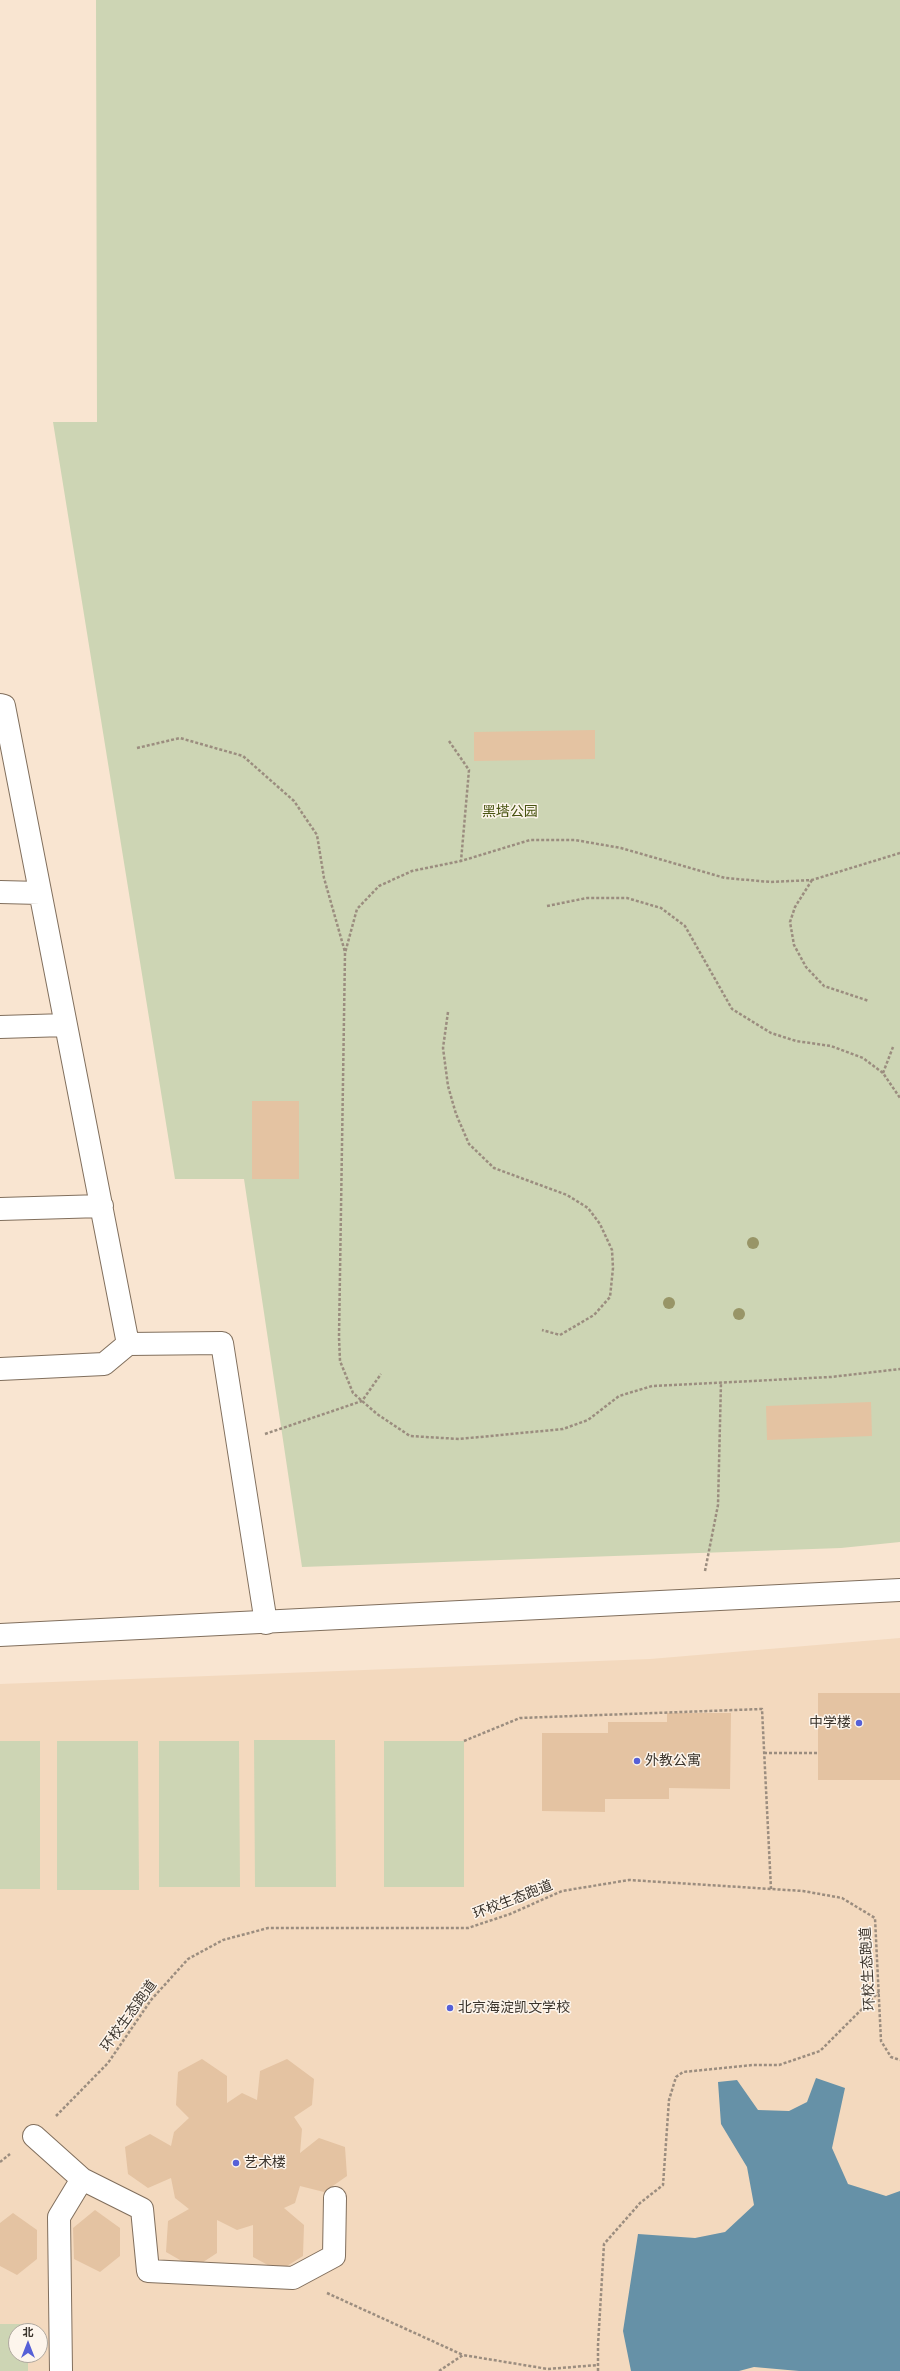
<!DOCTYPE html>
<html>
<head>
<meta charset="utf-8">
<style>
	body { margin:0 }
	#map { position:relative; width:900px; height:2371px; overflow:hidden; background:#f9e5d1; font-family:"PT Sans","Noto Sans SC",sans-serif }
	canvas { display:block }
	.north { position:absolute; left:8px; top:2323px; width:40px; height:40px; box-sizing:border-box; background:#fdf5ec; border:1px solid #afa89f; border-radius:50%; rotate:0deg; font-size:11px; font-weight:700; line-height:16px; text-align:center; color:#3b342c }
	.north::after { content:''; display:block; margin:auto; width:14px; height:18px; background:#5660d7; clip-path:polygon(50% 0,100% 100%,50% 72%,0 100%) }
</style>
</head>
<body>
<div id="map">
<canvas width="900" height="2371"></canvas>
<div class="north">北</div>
</div>
<script>
const c = document.querySelector('canvas').getContext('2d');
c.lineJoin = 'round';
function paint(path, color) { c.fillStyle = color; c.fill(path, 'evenodd'); }
const poly = rows => new Path2D(rows.map(r => 'M' + r).join(''));
function stroke(path, color, width, dash) { c.strokeStyle = color; c.lineWidth = width; c.lineCap = dash ? 'butt' : 'round'; c.setLineDash(dash || []); c.stroke(path); }
function label(font, color, halo, rows, align = 'center') {
  c.font = font + ' "PT Sans","Noto Sans SC",sans-serif'; c.lineWidth = 3; c.setLineDash([]); c.textBaseline = 'middle'; c.strokeStyle = halo; c.fillStyle = color; for (const [text, x, y, turn = 0] of rows) {
    c.save(); c.translate(x, y); c.rotate((+turn || 0) * Math.PI / 180); c.textAlign = isNaN(turn) ? turn : align; if (halo) c.strokeText(text, 0, 0); c.fillText(text, 0, 0); c.restore();
  }
}
paint(poly([
	[900,1638,900,2371,0,2371,0,1684,650,1659],
	[16,2331,40,2331,40,2355,16,2355]
]), '#f3d9be');
paint(poly([
	[96,0,900,0,900,1542,841,1548,302,1567,244,1179,175,1179,53,422,97,422],
	[254,1740,335,1740,336,1887,255,1887],
	[0,1741,40,1741,40,1889,0,1889],
	[57,1741,138,1741,139,1890,57,1890],
	[159,1741,239,1741,240,1887,159,1887],
	[384,1741,464,1741,464,1887,384,1887],
	[0,2324,28,2324,28,2331,16,2331,16,2355,28,2355,28,2371,0,2371]
]), '#cdd5b4');
paint(poly([
	[816,2078,845,2088,832,2148,848,2184,886,2196,900,2191,900,2371,799,2371,754,2367,739,2371,631,2371,623,2331,638,2234,695,2238,725,2232,754,2205,747,2167,721,2124,718,2082,737,2080,758,2110,789,2111,807,2102]
]), '#6691a7');
paint(poly([
	[595,730,595,759,474,761,474,732],
	[252,1101,299,1101,299,1179,252,1179],
	[871,1402,872,1436,767,1440,766,1406],
	[818,1693,900,1693,900,1780,818,1780],
	[667,1713,731,1713,730,1789,669,1788,669,1799,605,1799,605,1812,542,1811,542,1733,608,1733,608,1722,667,1722],
	[202,2059,227,2076,227,2103,242,2093,257,2100,260,2071,287,2059,314,2079,312,2105,294,2117,302,2129,300,2153,319,2138,345,2147,347,2176,324,2192,300,2186,295,2203,284,2208,304,2225,303,2256,279,2271,253,2257,253,2225,237,2230,217,2220,217,2253,194,2268,166,2252,168,2221,189,2209,175,2198,171,2178,148,2188,128,2174,125,2147,150,2134,171,2146,174,2132,189,2118,176,2105,178,2072],
	[95,2210,120,2228,120,2256,100,2272,74,2259,73,2228],
	[13,2213,37,2230,37,2259,17,2275,0,2266,0,2223]
]), '#e4c3a2');
const minor = poly([
	[0,705,4,706,128,1344],
	[0,892,40,893],
	[0,1027,66,1025],
	[0,1209,102,1206],
	[0,1369,104,1364,128,1344,222,1343,266,1623],
	[34,2136,82,2179,59,2217,61,2371],
	[82,2179,142,2209,148,2271,293,2278,334,2256,335,2198]
]);
const tertiary = poly([
	[0,1635,900,1590]
]);
stroke(minor, '#816f5d', 24);
stroke(tertiary, '#816f5d', 24);
stroke(poly([
	[449,741,469,770,461,861],
	[137,748,180,738,243,756,294,801,317,835,324,878,345,952],
	[900,853,812,880,771,882,725,878,621,848,575,840,530,840,461,861,412,871,379,886,357,909,345,953,339,1337,340,1361,353,1393,377,1414,410,1436,459,1439,563,1429,588,1420,619,1396,652,1386,831,1377,900,1369],
	[812,880,795,907,790,922,794,945,806,967,824,986,869,1001],
	[547,906,587,898,627,898,661,908,685,926,732,1009,771,1033,796,1041,831,1046,863,1058,883,1073,900,1098],
	[448,1012,443,1048,448,1086,456,1114,469,1144,494,1168,567,1195,588,1208,600,1224,612,1250,613,1268,610,1297,594,1315,560,1335,542,1330],
	[883,1073,893,1047],
	[265,1434,362,1401,381,1374],
	[705,1571,718,1505,721,1382],
	[464,1741,520,1718,762,1709,771,1889],
	[764,1753,818,1753],
	[56,2116,108,2063,151,2000,188,1959,223,1940,268,1928,468,1928,510,1914,562,1891,629,1880,803,1891,842,1898,875,1918,881,2041,891,2057,900,2060],
	[0,2162,10,2154],
	[327,2293,463,2355],
	[439,2371,463,2355,548,2369,598,2365],
	[598,2371,598,2345,604,2244,640,2203,663,2185,669,2100,676,2077,683,2072,753,2065,779,2065,820,2051,879,1992]
]), '#9b8d7f', 2.5, [3, 2]);
stroke(minor, '#fff', 22);
stroke(tertiary, '#fff', 22);
c.fillStyle = '#989567';
for (const [x, y] of [
	[753,1243],
	[669,1303],
	[739,1314]
]) { c.beginPath(); c.arc(x, y, 6, 0, 2 * Math.PI); c.fill(); }
for (const [x, y, r, color] of [
	[859,1723,4,"#5660d7"],
	[637,1761,4,"#5660d7"],
	[450,2008,4,"#5660d7"],
	[236,2163,4,"#5660d7"]
]) { const dot = new Path2D(); dot.arc(x, y, r, 0, 2 * Math.PI); c.fillStyle = color; c.fill(dot); stroke(dot, '#fdf5ec', 1.5); }
label('14px', '#485311', '#fdf5ec', [
	["黑塔公园",510,812]
]);
label('14px', '#3b342c', '#fdf5ec', [
	["中学楼",851,1723,"right"],
	["外教公寓",645,1761],
	["北京海淀凯文学校",458,2008],
	["艺术楼",244,2163]
], 'left');
label('14px', '#3b342c', '#fdf5ec', [
	["环校生态跑道",513,1900,-21],
	["环校生态跑道",868,1969,-93],
	["环校生态跑道",129,2016,-54]
]);
</script>
</body>
</html>
